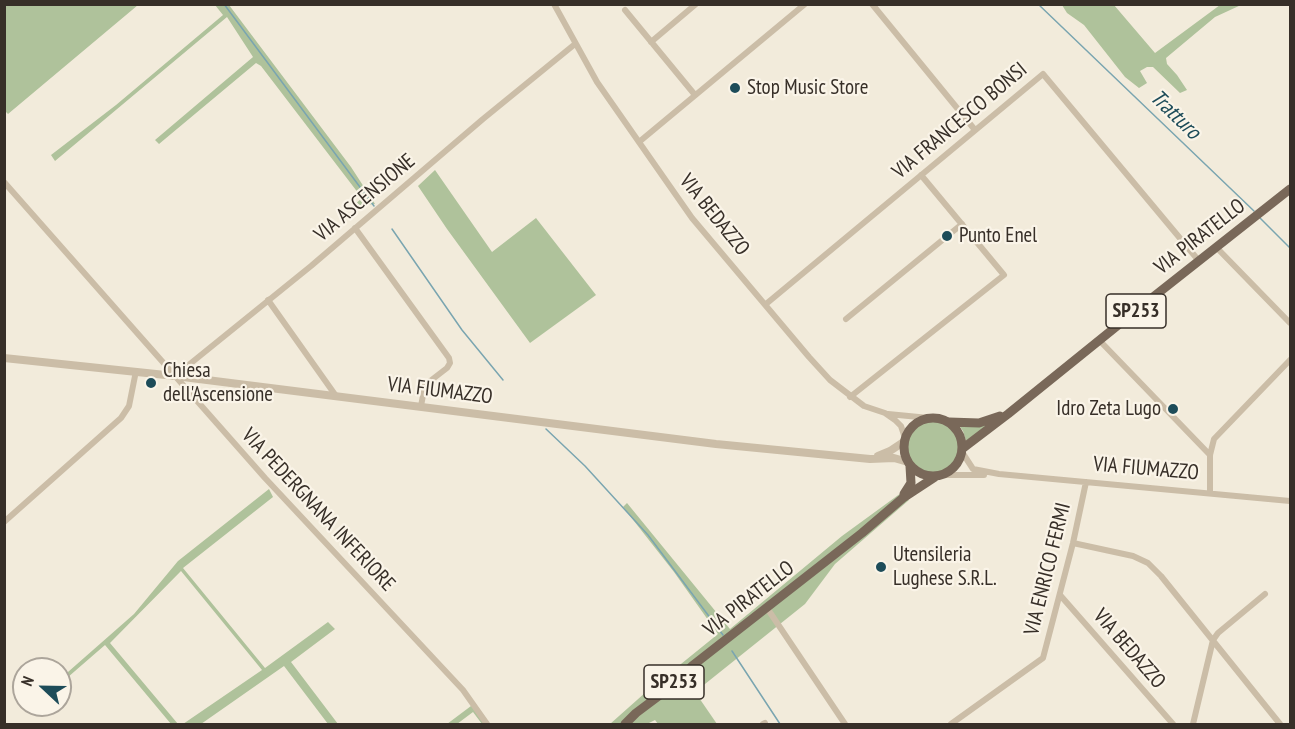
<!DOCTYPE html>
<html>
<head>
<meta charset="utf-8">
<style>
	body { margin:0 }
	#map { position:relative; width:1295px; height:729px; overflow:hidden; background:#f2ebdb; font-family:"PT Sans Narrow",sans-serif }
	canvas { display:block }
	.frame { position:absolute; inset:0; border:6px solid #372f28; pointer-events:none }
	.north { position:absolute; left:12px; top:657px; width:60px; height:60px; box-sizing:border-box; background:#faf4e8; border:2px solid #aca59b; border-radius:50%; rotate:292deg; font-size:16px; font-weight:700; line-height:24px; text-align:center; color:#372f28 }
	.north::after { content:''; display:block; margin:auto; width:21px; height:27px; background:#1d4c59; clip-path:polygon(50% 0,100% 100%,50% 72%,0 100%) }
</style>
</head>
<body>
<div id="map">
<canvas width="1295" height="729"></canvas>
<div class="frame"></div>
<div class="north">N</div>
</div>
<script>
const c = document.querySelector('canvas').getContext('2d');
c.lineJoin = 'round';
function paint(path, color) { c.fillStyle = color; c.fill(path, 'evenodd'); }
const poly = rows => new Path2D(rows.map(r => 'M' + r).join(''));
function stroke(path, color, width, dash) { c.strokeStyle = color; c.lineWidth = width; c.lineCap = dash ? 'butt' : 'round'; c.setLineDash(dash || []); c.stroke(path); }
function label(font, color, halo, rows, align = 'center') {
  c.font = font + ' "PT Sans Narrow",sans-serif'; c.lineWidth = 4.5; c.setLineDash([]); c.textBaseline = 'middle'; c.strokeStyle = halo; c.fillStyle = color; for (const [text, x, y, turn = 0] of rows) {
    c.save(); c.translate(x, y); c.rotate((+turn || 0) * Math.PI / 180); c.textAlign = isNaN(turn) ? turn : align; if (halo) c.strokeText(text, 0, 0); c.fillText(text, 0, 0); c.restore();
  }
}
paint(poly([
	[4,5,5,4,138,5,8,114,4,110],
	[215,5,229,5,351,167,375,204,353,206,362,198,261,66,256,63,159,144,155,140,253,57,227,17,55,161,51,155,116,105,223,15],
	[1062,5,1114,5,1155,53,1220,5,1241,5,1215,17,1166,58,1167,64,1177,75,1187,90,1180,93,1153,67,1147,67,1140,71,1147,83,1139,88,1125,77,1084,25,1067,13],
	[435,170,492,252,536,218,596,295,530,343,447,229,418,186],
	'907 447a26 26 0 1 1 52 0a26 26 0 1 1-52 0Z',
	[991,423,966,441,963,431,958,424],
	[269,489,273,497,183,568,265,668,328,622,335,629,291,662,338,724,328,724,284,666,201,724,183,724,262,670,181,571,110,643,178,724,171,724,105,645,60,684,60,679,134,614,178,561],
	[901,493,909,500,835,564,805,604,695,692,717,724,658,724,655,720,647,724,610,724,655,684,659,688,678,672,676,668,718,634,674,572,623,507,627,503,730,629,842,536],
	[475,703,490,724,482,724,473,712,457,724,447,724]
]), '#afc29b');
stroke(poly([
	[224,4,374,206],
	[1038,4,1254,211],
	[1259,217,1290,248],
	[392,229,462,330,503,380],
	[546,429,585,466,648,535,723,635],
	[732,651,780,724]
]), '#7aa5b0', 1.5);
stroke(poly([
	[554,4,597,82,692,218,809,357,830,380,864,406,885,413,895,420,901,426,905,438],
	[872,4,975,130],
	[625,10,695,95],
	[651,42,696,4],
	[639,142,805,4],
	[4,182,265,478,463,690,487,724],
	[355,228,449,358,450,363,447,368,425,385,421,406],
	[1216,247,1290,323],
	[268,300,336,396],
	[766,304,1043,74,1199,261],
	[846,319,962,224],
	[1100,341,1210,455],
	[175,376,311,266,483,119,575,44],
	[850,397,1004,275,921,175],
	[888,414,929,418],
	[962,452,973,469,999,474,1290,501],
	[943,475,984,475],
	[1210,493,1210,455,1214,439,1290,360],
	[4,522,121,418,129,406,136,371],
	[1073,543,1133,556,1148,563,1161,576,1280,724],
	[1060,595,1173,724],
	[767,608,845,724],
	[763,724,765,723],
	[951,724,1043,658,1073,543,1086,482],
	[1193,724,1213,640,1218,633,1265,594]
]), '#cbbda7', 6);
stroke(poly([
	[4,358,175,376,716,444,870,459,894,458,908,462],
	[878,456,890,451,905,441]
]), '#cbbda7', 8);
stroke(poly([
	'904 447a29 29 0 1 1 58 0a29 29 0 1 1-58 0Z',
	[949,422,979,423,1000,416],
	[962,449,1008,414,1143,305,1290,189],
	[904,494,911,483,910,466],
	[625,724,636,713,660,695,692,666,862,533,903,498,935,477]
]), '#796859', 9);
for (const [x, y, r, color] of [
	[735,88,6,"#1d4c59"],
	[947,236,6,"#1d4c59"],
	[151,383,6,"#1d4c59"],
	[1173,409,6,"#1d4c59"],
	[881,567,6,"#1d4c59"]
]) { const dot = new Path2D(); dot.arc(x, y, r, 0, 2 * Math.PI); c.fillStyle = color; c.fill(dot); stroke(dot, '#faf4e8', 2); }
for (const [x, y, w] of [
	[1136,311,60],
	[674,682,60]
]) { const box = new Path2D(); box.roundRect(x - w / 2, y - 17, w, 34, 4.5); c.fillStyle = '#faf4e8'; c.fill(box); stroke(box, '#372f28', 1.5); }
label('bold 20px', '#372f28', null, [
	["SP253",1136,311],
	["SP253",674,682]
]);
label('21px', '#372f28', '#faf4e8', [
	["Stop Music Store",747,88],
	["Punto Enel",959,236],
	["Chiesa",163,371],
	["dell'Ascensione",163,395],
	["Idro Zeta Lugo",1161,409,"right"],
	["Utensileria",893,555],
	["Lughese S.R.L.",893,579]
], 'left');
label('21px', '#372f28', '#faf4e8', [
	["VIA FRANCESCO BONSI",960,121,-40],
	["VIA ASCENSIONE",365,198,-40],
	["VIA BEDAZZO",714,215,51],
	["VIA PIRATELLO",1200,237,-38],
	["VIA FIUMAZZO",440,391,7],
	["VIA FIUMAZZO",1146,469,5],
	["VIA PEDERGNANA INFERIORE",318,510,47],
	["VIA ENRICO FERMI",1048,569,-76],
	["VIA PIRATELLO",749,599,-38],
	["VIA BEDAZZO",1129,649,49]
]);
label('italic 22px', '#1d4c59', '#faf4e8', [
	["Tratturo",1175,115,44]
]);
</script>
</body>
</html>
